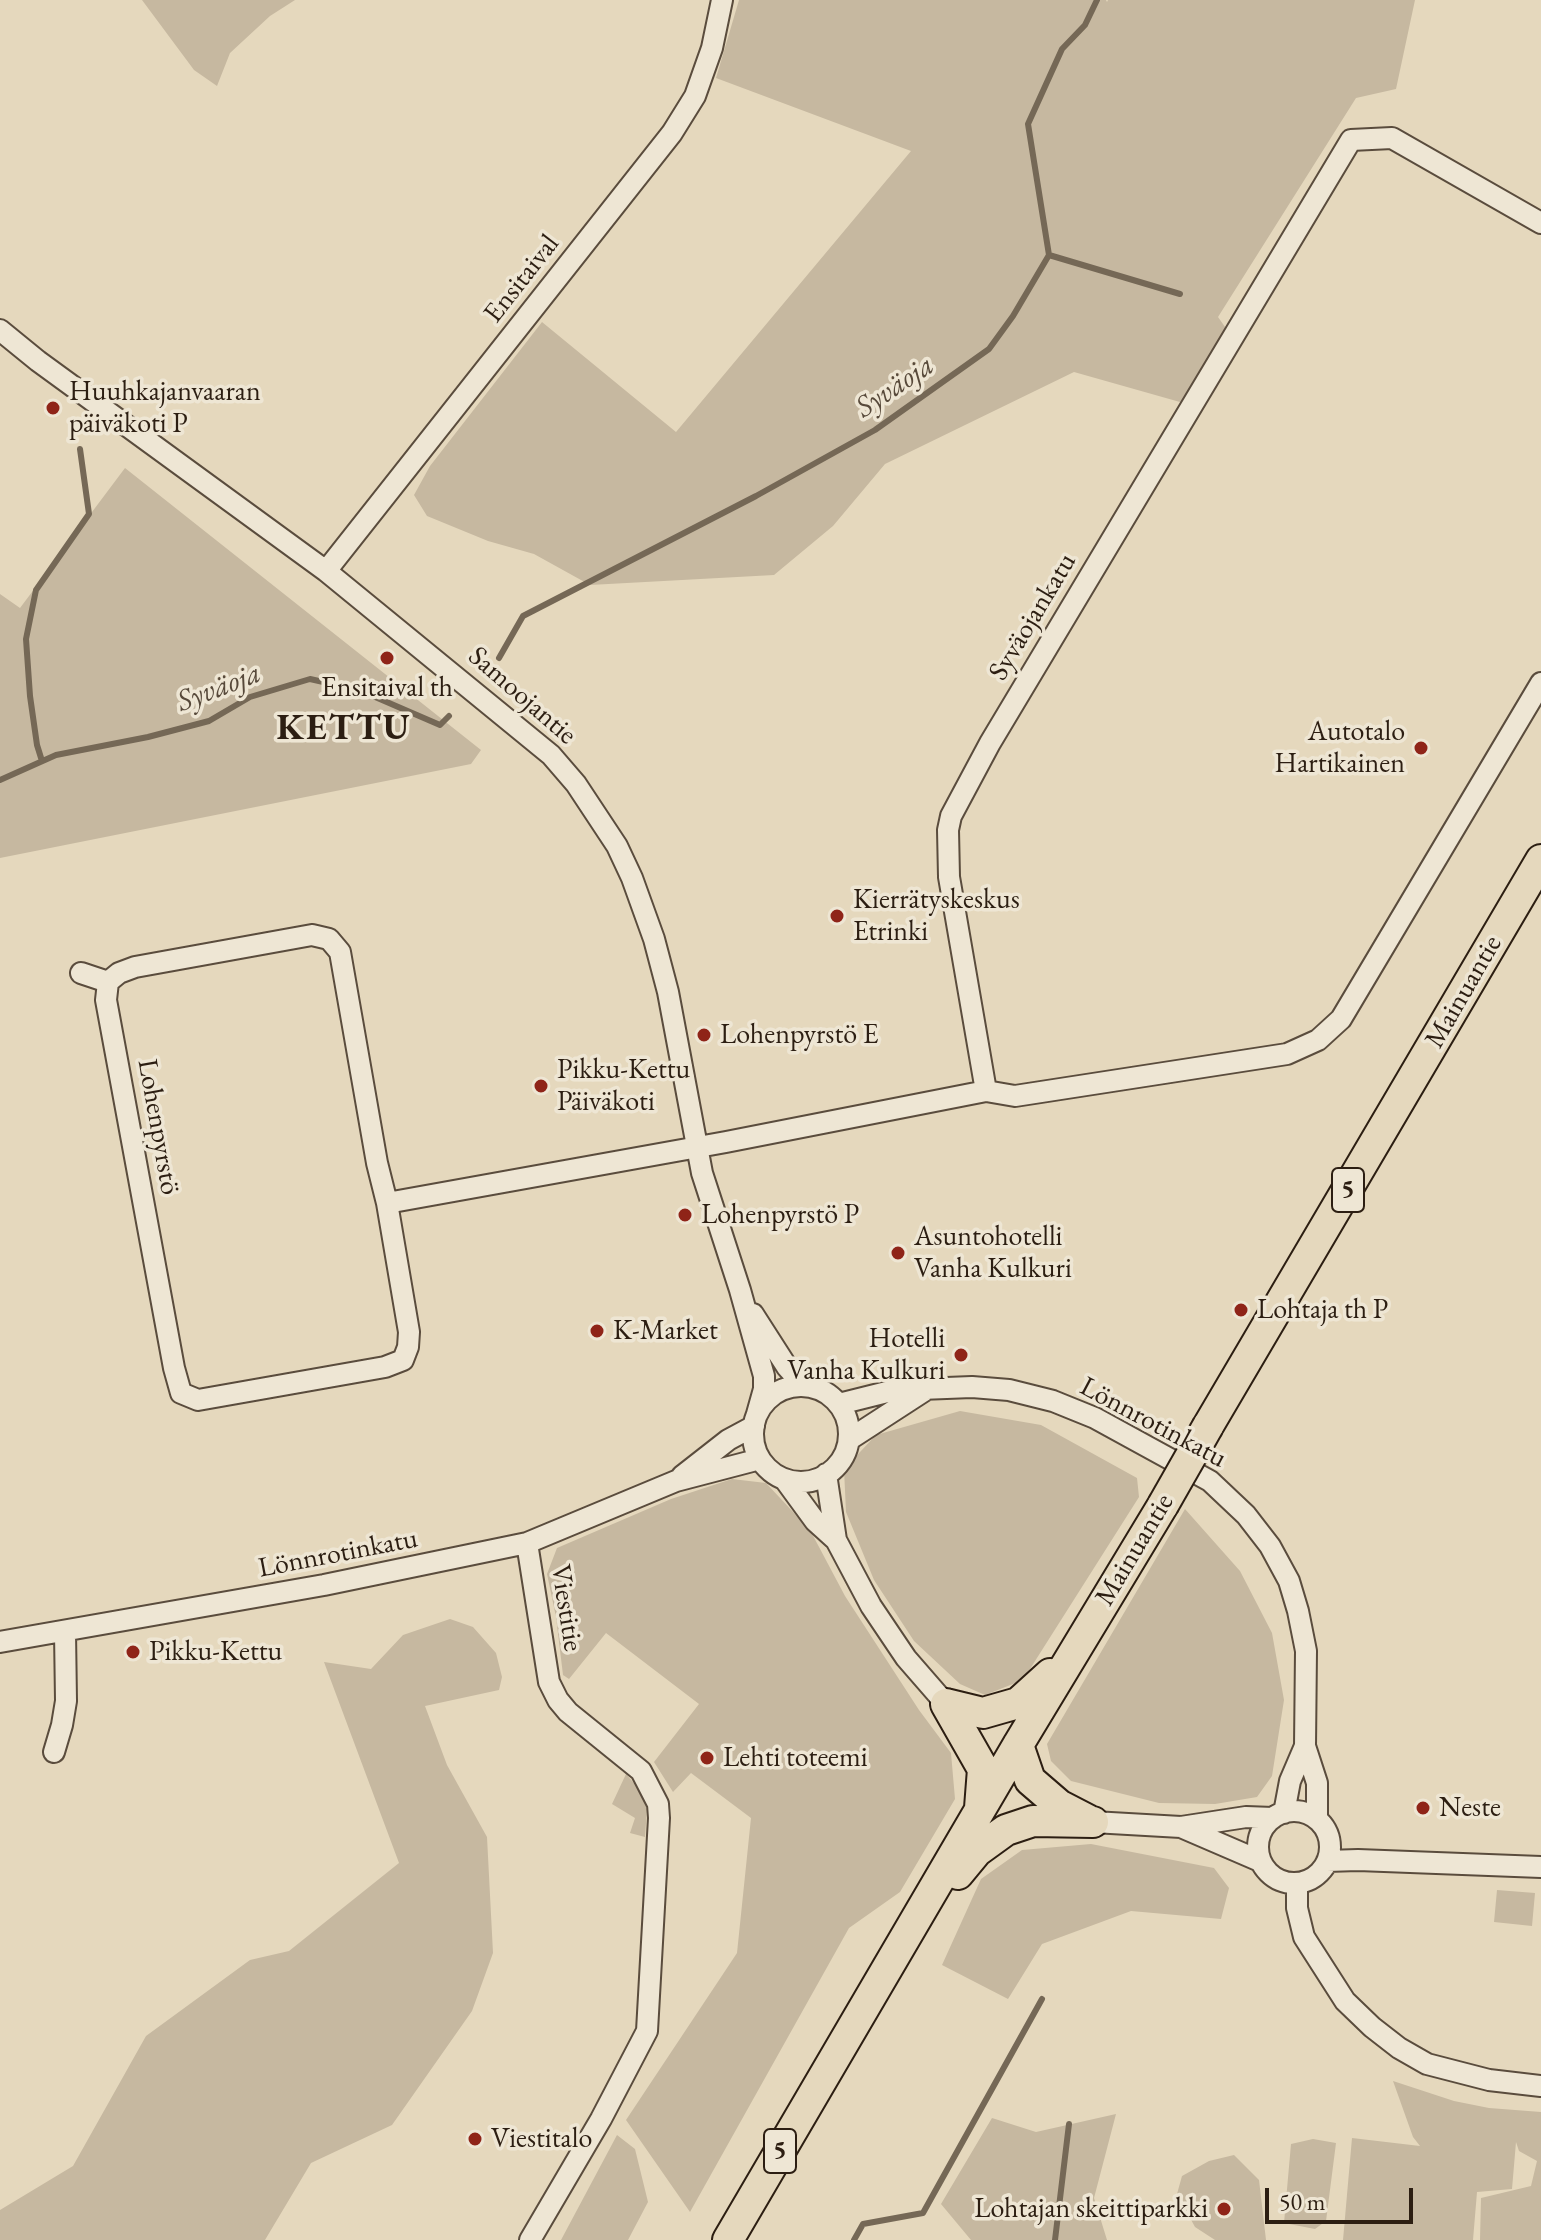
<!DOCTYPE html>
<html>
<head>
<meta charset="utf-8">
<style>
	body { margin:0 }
	#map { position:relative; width:1541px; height:2240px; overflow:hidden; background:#e5d8bd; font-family:"EB Garamond",serif }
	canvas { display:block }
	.scale { position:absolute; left:1265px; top:2188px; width:148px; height:36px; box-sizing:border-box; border:4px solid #2c1e12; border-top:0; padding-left:10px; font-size:24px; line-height:28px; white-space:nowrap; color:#2c1e12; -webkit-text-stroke:6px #eee6d4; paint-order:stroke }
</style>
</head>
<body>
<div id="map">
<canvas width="1541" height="2240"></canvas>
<div class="scale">50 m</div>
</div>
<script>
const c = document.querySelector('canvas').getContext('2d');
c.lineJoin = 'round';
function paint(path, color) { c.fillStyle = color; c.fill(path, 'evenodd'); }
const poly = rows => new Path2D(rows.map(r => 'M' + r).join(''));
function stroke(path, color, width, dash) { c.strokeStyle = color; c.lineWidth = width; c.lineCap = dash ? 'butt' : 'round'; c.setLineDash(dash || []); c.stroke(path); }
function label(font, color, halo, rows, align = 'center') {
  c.font = font + ' "EB Garamond",serif'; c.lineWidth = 7; c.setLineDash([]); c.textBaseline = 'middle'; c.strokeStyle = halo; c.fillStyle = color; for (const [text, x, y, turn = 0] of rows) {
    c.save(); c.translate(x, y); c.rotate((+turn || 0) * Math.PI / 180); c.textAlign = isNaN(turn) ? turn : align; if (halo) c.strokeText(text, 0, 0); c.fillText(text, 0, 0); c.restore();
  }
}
paint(poly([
	[142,0,295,0,270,16,230,53,217,86,194,70],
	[739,0,1106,0,1107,2,1108,0,1415,0,1396,89,1356,98,1218,317,1230,334,1187,404,1074,372,885,464,833,526,774,575,590,585,534,554,488,541,427,516,414,495,430,466,542,322,676,432,911,151,716,78],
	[125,468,481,750,471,764,0,858,0,594,20,608],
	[960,1411,1041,1425,1137,1478,1139,1497,1023,1680,985,1695,960,1684,914,1641,874,1580,846,1512,844,1469,876,1435],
	[732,1479,766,1483,810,1530,845,1596,919,1710,951,1753,955,1799,900,1892,849,1928,690,2212,626,2120,737,1953,751,1818,691,1773,673,1792,654,1762,699,1704,606,1633,569,1679,563,1675,556,1617,547,1574,557,1548,671,1499],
	[1185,1509,1240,1571,1272,1633,1284,1700,1272,1776,1257,1797,1215,1804,1159,1803,1071,1781,1051,1761,1047,1744],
	[450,1619,473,1627,496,1653,502,1677,499,1690,425,1706,447,1765,487,1837,493,1953,472,2011,392,2125,311,2163,265,2240,0,2240,0,2210,73,2166,146,2036,250,1960,289,1951,399,1863,324,1662,371,1669,403,1635],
	[626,1774,640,1790,647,1809,645,1837,630,1833,635,1818,612,1804],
	[1091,1844,1214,1868,1229,1888,1221,1919,1131,1911,1042,1944,1008,1999,942,1965,981,1879,1022,1850],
	[1497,1890,1535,1893,1532,1926,1494,1922],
	[1393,2081,1454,2101,1489,2108,1541,2112,1541,2240,1480,2240,1481,2198,1531,2186,1537,2161,1519,2151,1516,2142,1512,2189,1477,2192,1473,2240,1343,2240,1352,2138,1420,2146,1413,2137],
	[1116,2114,1094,2198,1107,2240,971,2240,941,2204,992,2118,1036,2132],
	[617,2135,635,2149,648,2202,628,2240,561,2240],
	[1313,2139,1336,2143,1326,2221,1315,2229,1284,2223,1291,2144],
	[1234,2155,1259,2180,1266,2240,1215,2240,1195,2227,1177,2194,1182,2176,1209,2161]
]), '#c6b8a0');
stroke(poly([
	[1049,255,1180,294],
	[499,658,523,616,756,496,875,430,989,349,1013,316,1049,255,1028,124,1062,49,1085,25,1097,0],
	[42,761,37,745,30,696,26,639,36,590,89,514,80,449],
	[0,780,56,755,148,737,209,721,250,697,310,679,359,690,440,725,449,716],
	[854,2240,863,2224,923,2213,1042,1999],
	[1055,2240,1069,2124]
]), '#756856', 6);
const minor = poly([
	[0,330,38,361,326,571,551,755,576,784,617,846,632,878,654,939,668,992,702,1173,740,1290,764,1376,764,1389,757,1414],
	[326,571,672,133,695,96,712,48,722,0],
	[312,935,329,939,340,952,377,1163,387,1203,409,1332,408,1347,403,1360,385,1367,198,1400,181,1393,174,1368,106,1000,108,982,119,973,135,967,312,935],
	[81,973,108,982],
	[986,1091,1015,1096,1287,1054,1318,1040,1341,1019,1541,683],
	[387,1203,726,1142,986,1091,949,877,948,830,951,816,990,743,1351,140,1392,138,1541,223],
	[753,1314,787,1367,804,1386],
	'753 1434a48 48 0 1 1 96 0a48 48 0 1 1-96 0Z',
	[839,1404,895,1390,972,1387,1009,1390,1053,1401,1095,1418,1210,1481,1246,1515,1270,1546,1289,1581,1298,1611,1306,1651,1305,1746,1317,1783,1317,1819],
	[850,1439,924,1391],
	[826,1474,836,1540],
	[682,1476,728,1440,754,1426],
	[785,1480,815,1521,836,1540,871,1606,906,1658,946,1704],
	[527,1543,549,1682,558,1700,568,1712,641,1771,658,1804,659,1818,647,2031,601,2119,530,2240],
	[0,1642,324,1585,527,1543,676,1481,760,1459],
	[54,1752,62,1725,66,1701,65,1632],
	'1258 1847a36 36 0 1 1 72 0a36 36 0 1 1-72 0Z',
	[1284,1813,1290,1781,1305,1746],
	[1093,1822,1181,1827,1246,1817,1273,1818],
	[1181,1827,1260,1861],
	[1327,1861,1358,1860,1541,1867],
	[1297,1883,1297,1908,1304,1937,1345,2001,1372,2027,1399,2048,1427,2064,1489,2080,1541,2086]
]);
const highway = poly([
	[1208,1426,1541,860],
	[946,1704,983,1713,1018,1703,1050,1674],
	[946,1704,983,1769,980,1808],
	[1018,1745,1030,1780,1059,1805,1088,1820],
	[958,1874,977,1851,1006,1830,1033,1821,1093,1822],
	[728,2240,1018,1745,1163,1505]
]);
stroke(minor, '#5a4c3d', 24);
stroke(highway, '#2c1e12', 34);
stroke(minor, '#eee6d4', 20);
stroke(highway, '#e5d8bd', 30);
const highwayBridge = poly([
	[1163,1505,1208,1426]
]);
stroke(highwayBridge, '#2c1e12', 34, []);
stroke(highwayBridge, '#e5d8bd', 30);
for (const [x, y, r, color] of [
	[53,408,8,"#8f2418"],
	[387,658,8,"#8f2418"],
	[1421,748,8,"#8f2418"],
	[837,916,8,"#8f2418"],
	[704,1035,8,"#8f2418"],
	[541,1086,8,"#8f2418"],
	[685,1215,8,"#8f2418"],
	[898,1253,8,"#8f2418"],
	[1241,1310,8,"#8f2418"],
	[597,1331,8,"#8f2418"],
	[961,1355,8,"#8f2418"],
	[133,1652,8,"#8f2418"],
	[707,1758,8,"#8f2418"],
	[1423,1808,8,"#8f2418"],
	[475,2139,8,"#8f2418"],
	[1224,2209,8,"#8f2418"]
]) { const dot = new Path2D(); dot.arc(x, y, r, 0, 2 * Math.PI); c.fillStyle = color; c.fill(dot); stroke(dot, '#eee6d4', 3); }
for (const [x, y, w] of [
	[1348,1190,32],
	[780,2151,32]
]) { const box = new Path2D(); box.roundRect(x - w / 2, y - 22, w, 44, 6); c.fillStyle = '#eee6d4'; c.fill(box); stroke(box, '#2c1e12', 2); }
label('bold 26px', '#2c1e12', null, [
	["5",1348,1190],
	["5",780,2151]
]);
label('28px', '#2c1e12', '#eee6d4', [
	["Ensitaival",522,279,-52],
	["Syväojankatu",1033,617,-59],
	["Samoojantie",522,696,41],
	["Mainuantie",1464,992,-60],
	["Lohenpyrstö",158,1127,80],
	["Lönnrotinkatu",1153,1423,28],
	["Mainuantie",1135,1550,-59],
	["Lönnrotinkatu",338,1554,-11],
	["Viestitie",566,1608,81]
]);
label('28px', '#2c1e12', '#eee6d4', [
	["Huuhkajanvaaran",69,392],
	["päiväkoti P",69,424],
	["Ensitaival th",387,688,"center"],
	["Autotalo",1405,732,"right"],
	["Hartikainen",1405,764,"right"],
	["Kierrätyskeskus",853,900],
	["Etrinki",853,932],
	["Lohenpyrstö E",720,1035],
	["Pikku-Kettu",557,1070],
	["Päiväkoti",557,1102],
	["Lohenpyrstö P",701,1215],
	["Asuntohotelli",914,1237],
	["Vanha Kulkuri",914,1269],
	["Lohtaja th P",1257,1310],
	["K-Market",613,1331],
	["Hotelli",945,1339,"right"],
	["Vanha Kulkuri",945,1371,"right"],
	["Pikku-Kettu",149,1652],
	["Lehti toteemi",723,1758],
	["Neste",1439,1808],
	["Viestitalo",491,2139],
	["Lohtajan skeittiparkki",1208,2209,"right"]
], 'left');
label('italic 30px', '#57493a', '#eee6d4', [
	["Syväoja",895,387,-34],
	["Syväoja",219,688,-21]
]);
c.letterSpacing = '2px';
label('bold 36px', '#2c1e12', '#eee6d4', [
	["KETTU",344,729]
]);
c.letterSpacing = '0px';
</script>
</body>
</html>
